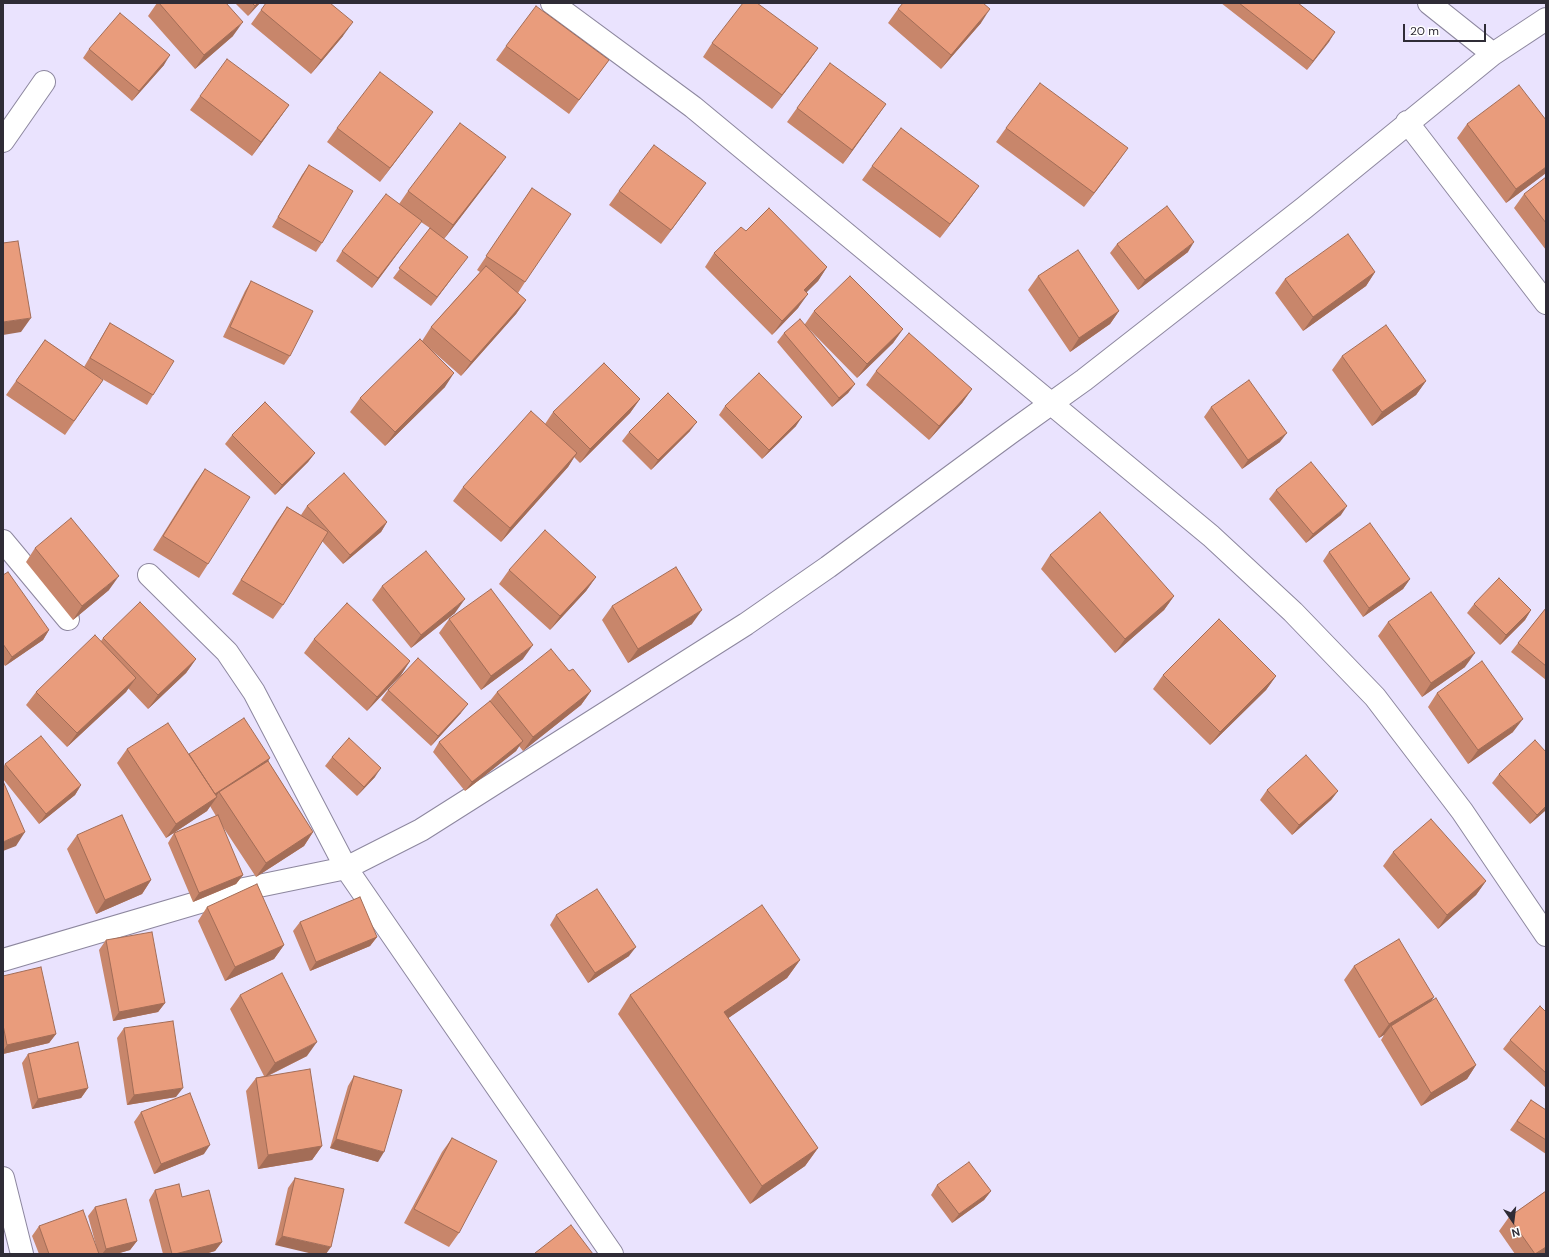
<!DOCTYPE html>
<html>
<head>
<meta charset="utf-8">
<style>
	body { margin:0 }
	#map { position:relative; width:1549px; height:1257px; overflow:hidden; background:#eae3fe; font-family:"DM Sans",sans-serif }
	canvas { display:block }
	.frame { position:absolute; inset:0; border:4px solid #2f2c36; pointer-events:none }
	.north { position:absolute; left:1493px; top:1201px; width:40px; height:40px; -webkit-text-stroke:3px #fff; paint-order:stroke; rotate:166deg; font-size:11px; font-weight:700; line-height:16px; text-align:center; color:#2f2c36 }
	.north::after { content:''; display:block; margin:auto; width:14px; height:18px; background:#2f2c36; clip-path:polygon(50% 0,100% 100%,50% 72%,0 100%) }
	.scale { position:absolute; left:1403px; top:24px; width:83px; height:18px; box-sizing:border-box; border:2px solid #2f2c36; border-top:0; padding-left:5px; font-size:12px; line-height:14px; white-space:nowrap; color:#2f2c36; -webkit-text-stroke:3px #fff; paint-order:stroke }
</style>
</head>
<body>
<div id="map">
<canvas width="1549" height="1257"></canvas>
<div class="frame"></div>
<div class="north">N</div>
<div class="scale">20 m</div>
</div>
<script>
const c = document.querySelector('canvas').getContext('2d');
c.lineJoin = 'round';
const poly = rows => new Path2D(rows.map(r => 'M' + r).join(''));
function stroke(path, color, width, dash) { c.strokeStyle = color; c.lineWidth = width; c.lineCap = dash ? 'butt' : 'round'; c.setLineDash(dash || []); c.stroke(path); }
function paint(path, color) { c.fillStyle = color; c.fill(path, 'evenodd'); }
const minor = poly([
	[552,3,693,107,1211,536,1293,612,1375,697,1462,811,1546,935],
	[1429,3,1493,54],
	[1407,122,1546,303],
	[3,141,44,82],
	[3,541,68,619],
	[149,575,227,652,254,692,346,868,612,1254],
	[3,960,244,889,346,868,421,830,746,624,828,567,1010,433,1084,380,1304,208,1493,54,1546,19],
	[3,1178,22,1254]
]);
stroke(minor, '#8d879f', 24);
stroke(minor, '#fff', 22);
paint(poly([
	[157,3,226,3,233,36,195,69,148,16],
	[235,3,260,3,248,16],
	[1221,3,1298,3,1335,32,1307,70],
	[898,9,981,23,941,69,888,23],
	[261,10,343,36,311,74,251,24],
	[712,43,818,48,808,62,772,109,703,57],
	[506,46,609,60,569,114,496,60],
	[89,49,164,65,132,101,83,58],
	[200,96,289,105,252,156,190,110],
	[886,104,843,164,787,122,797,108],
	[1546,120,1546,173,1506,203,1457,138,1467,124],
	[423,125,380,182,327,142,337,128],
	[1006,128,1118,162,1084,207,996,142],
	[309,165,322,243,316,252,272,227,302,175],
	[872,166,979,186,940,238,862,180],
	[496,171,444,239,461,266,431,306,393,278,430,228,421,222,372,288,336,261,342,251,399,204,408,191],
	[1546,177,1546,250,1514,208,1524,194],
	[706,183,661,244,609,205,619,191],
	[532,188,525,282,518,293,526,300,516,314,461,376,428,347,445,387,385,446,350,412,360,398,422,341,431,327,480,272,477,270],
	[746,231,827,267,818,281,806,292,798,308,772,335,705,267,714,253],
	[1117,244,1188,252,1138,290,1110,253],
	[1375,272,1366,286,1303,331,1275,293,1285,279],
	[1038,276,1119,311,1110,324,1070,352,1028,290],
	[251,281,290,356,284,365,223,337,245,291],
	[814,311,903,329,893,343,857,378,808,328,855,384,848,393,832,407,777,342,784,333,805,324],
	[110,323,153,395,147,405,97,376,103,380,65,435,6,395,45,340,84,367,104,333],
	[1342,356,1426,381,1416,395,1372,426,1332,370],
	[876,371,972,389,962,403,929,440,866,385],
	[640,399,630,413,580,463,574,457,568,467,501,542,453,501,463,487,545,424,553,412],
	[725,406,796,426,762,459,719,415],
	[1211,407,1280,442,1242,469,1204,417],
	[690,431,651,470,622,441,629,432],
	[232,435,315,453,308,462,275,495,225,444],
	[205,469,208,564,199,578,153,550,195,483],
	[1276,490,1341,515,1306,543,1269,499],
	[307,506,387,522,381,532,343,564,322,541,283,605,273,619,232,594,277,521,287,507,301,515],
	[35,548,109,590,73,620,26,562],
	[1329,552,1410,579,1403,589,1363,617,1323,561],
	[1050,555,1174,596,1164,610,1115,653,1041,569],
	[509,570,596,577,586,591,550,630,499,584],
	[3,575,49,630,43,640,5,666,3,663],
	[382,586,455,613,411,648,372,600],
	[1474,604,1531,610,1525,620,1500,645,1467,613],
	[612,606,692,624,628,663,602,620],
	[1546,608,1546,680,1511,652,1518,643],
	[449,619,523,659,481,690,439,633],
	[1388,622,1465,667,1422,697,1378,636],
	[103,638,196,659,186,673,148,709,128,688,126,692,67,747,26,705,36,692,101,641],
	[314,639,410,661,401,675,367,711,304,653],
	[569,671,591,691,581,705,523,751,519,746,516,751,465,791,433,752,439,742,489,702,497,692],
	[1163,675,1276,676,1266,690,1210,745,1153,689],
	[388,690,461,713,431,746,381,700],
	[1437,693,1513,732,1468,764,1428,707],
	[127,749,189,754,268,761,313,832,304,846,256,877,221,824,243,875,236,884,193,902,168,843,174,833,216,816,210,806,207,811,166,838,117,763],
	[1546,752,1546,810,1530,824,1492,783,1499,774],
	[332,757,375,777,357,796,325,766],
	[5,764,81,785,75,795,39,824,3,779,3,768],
	[1267,790,1338,791,1331,800,1292,835,1260,800],
	[77,835,151,880,142,894,96,914,67,849],
	[1393,852,1486,881,1476,895,1438,929,1383,866],
	[207,907,284,945,274,959,225,981,198,921],
	[556,915,629,956,588,983,550,925],
	[300,922,377,937,370,946,310,971,293,931],
	[106,940,165,1003,158,1012,113,1021,99,950],
	[800,960,787,978,728,1018,818,1148,805,1166,750,1204,618,1014,630,995],
	[1354,966,1431,1001,1476,1065,1467,1079,1421,1106,1381,1040,1384,1035,1379,1038,1344,980],
	[3,976,56,1034,49,1043,3,1054],
	[240,995,307,1056,268,1076,322,1146,312,1160,258,1169,246,1091,256,1078,264,1076,230,1009],
	[1546,1012,1546,1088,1503,1049,1510,1040],
	[124,1028,176,1097,127,1105,117,1038],
	[28,1054,88,1088,81,1098,32,1109,22,1063],
	[354,1076,378,1162,330,1148,348,1086],
	[1531,1100,1546,1110,1546,1154,1510,1130],
	[141,1112,204,1154,154,1174,134,1122],
	[452,1138,459,1233,449,1247,404,1223,442,1152],
	[295,1178,344,1189,275,1245,288,1188],
	[937,1185,991,1191,984,1200,952,1223,931,1195],
	[155,1190,182,1197,222,1242,215,1251,205,1254,163,1254,149,1200],
	[1546,1191,1546,1254,1515,1254,1499,1231,1509,1217],
	[95,1207,137,1241,130,1250,116,1254,39,1254,32,1236,39,1226,97,1249,88,1216]
]), '#c8866b');
paint(poly([
	[258,3,260,3,248,16,255,6],
	[990,9,981,23,941,69,951,55],
	[243,22,233,36,195,69,204,55],
	[353,22,343,36,311,74,321,60],
	[1335,32,1329,42,1307,70,1313,61],
	[818,48,808,62,772,109,782,95],
	[170,55,164,65,132,101,139,91],
	[886,104,876,118,843,164,852,150],
	[289,105,279,119,252,156,261,142],
	[433,112,423,125,380,182,390,168],
	[1128,148,1118,162,1084,207,1094,193],
	[506,157,496,171,444,239,453,225],
	[1546,167,1546,173,1506,203,1516,189],
	[706,183,696,197,661,244,671,230],
	[979,186,969,200,940,238,950,224],
	[422,221,415,230,372,288,378,278],
	[1194,242,1188,252,1138,290,1145,280],
	[468,257,461,266,431,306,437,297],
	[827,267,818,281,795,304,804,290],
	[1375,272,1366,286,1303,331,1313,317],
	[808,294,798,308,772,335,782,321],
	[526,300,516,314,461,376,471,362],
	[1119,311,1110,324,1070,352,1079,338],
	[31,318,21,332,3,335,3,322],
	[903,329,893,343,857,378,867,364],
	[454,373,445,387,385,446,395,432],
	[1426,381,1416,395,1372,426,1382,412],
	[855,384,848,393,832,407,839,398],
	[972,389,962,403,929,440,939,426],
	[640,399,630,413,580,463,590,449],
	[802,417,796,426,762,459,769,450],
	[697,422,690,431,651,470,658,460],
	[1287,433,1280,442,1242,469,1248,460],
	[315,453,308,462,275,495,282,485],
	[577,453,568,467,501,542,510,528],
	[1347,506,1341,515,1306,543,1313,534],
	[387,522,381,532,343,564,350,555],
	[119,576,109,590,73,620,82,606],
	[596,577,586,591,550,630,560,616],
	[1410,579,1403,589,1363,617,1369,608],
	[1174,596,1164,610,1115,653,1125,639],
	[465,599,455,613,411,648,421,635],
	[702,610,692,624,628,663,638,649],
	[1531,610,1525,620,1500,645,1506,635],
	[49,630,43,640,5,666,12,657],
	[533,645,523,659,481,690,491,676],
	[1475,653,1465,667,1422,697,1431,683],
	[196,659,186,673,148,709,158,695],
	[410,661,401,675,367,711,377,697],
	[1276,676,1266,690,1210,745,1220,732],
	[136,678,126,692,67,747,77,733],
	[591,691,581,705,523,751,533,737],
	[468,704,461,713,431,746,438,736],
	[1523,719,1513,732,1468,764,1478,750],
	[523,741,516,751,465,791,472,782],
	[270,758,264,768,219,792,215,798,217,797,207,811,166,838,176,824,214,794],
	[381,768,375,777,357,796,364,787],
	[81,785,75,795,39,824,46,814],
	[1338,791,1331,800,1292,835,1299,825],
	[1546,806,1546,810,1530,824,1537,815],
	[25,832,16,846,3,851,3,842],
	[313,832,304,846,256,877,266,863],
	[243,875,236,884,193,902,199,893],
	[151,880,142,894,96,914,105,900],
	[1486,881,1476,895,1438,929,1447,915],
	[377,937,370,946,310,971,316,962],
	[284,945,274,959,225,981,235,967],
	[636,947,629,956,588,983,595,973],
	[800,960,787,978,711,1030,724,1012],
	[1434,997,1425,1011,1391,1026,1384,1035,1379,1038,1389,1024],
	[165,1003,158,1012,113,1021,119,1012],
	[56,1034,49,1043,3,1054,3,1051,7,1045],
	[317,1042,307,1056,265,1077,275,1063],
	[1476,1065,1467,1079,1421,1106,1431,1093],
	[88,1088,81,1098,32,1109,38,1099],
	[183,1088,176,1097,127,1105,134,1095],
	[336,1139,384,1152,378,1162,330,1148],
	[210,1145,204,1154,154,1174,161,1164],
	[322,1146,312,1160,258,1169,268,1155],
	[818,1148,805,1166,750,1204,762,1186],
	[991,1191,984,1200,952,1223,959,1214],
	[282,1236,331,1247,326,1254,313,1254,275,1245],
	[137,1241,130,1250,116,1254,102,1254,106,1249],
	[222,1242,215,1251,205,1254,175,1254],
	[1546,1247,1546,1254,1536,1254]
]), '#a36d57');
const building = poly([
	[159,3,226,3,243,22,204,55,159,3],
	[252,3,258,3,255,6,252,3],
	[266,3,330,3,353,22,321,60,261,10,266,3],
	[743,3,757,3,818,48,782,95,712,43,743,3],
	[903,3,983,3,990,9,951,55,898,9,903,3],
	[1239,3,1298,3,1335,32,1313,61,1239,3],
	[536,6,609,60,579,100,506,46,536,6],
	[120,13,170,55,139,91,89,49,120,13],
	[227,59,289,105,261,142,200,96,227,59],
	[830,63,886,104,852,150,797,108,830,63],
	[380,72,433,112,390,168,337,128,380,72],
	[1040,83,1128,148,1094,193,1006,128,1040,83],
	[1519,85,1546,120,1546,167,1516,189,1467,124,1519,85],
	[460,123,506,157,453,225,408,191,460,123],
	[901,128,979,186,950,224,872,166,901,128],
	[654,145,706,183,671,230,619,191,654,145],
	[309,165,353,191,322,243,278,217,309,165],
	[1546,177,1546,223,1524,194,1546,177],
	[532,188,571,214,525,282,486,256,532,188],
	[386,194,422,221,378,278,342,251,386,194],
	[1167,206,1194,242,1145,280,1117,244,1167,206],
	[769,208,827,267,804,290,808,294,782,321,714,253,741,227,746,231,769,208],
	[430,228,468,257,437,297,399,268,430,228],
	[1348,234,1375,272,1313,317,1285,279,1348,234],
	[18,241,31,318,3,322,3,243,18,241],
	[1078,250,1119,311,1079,338,1038,276,1078,250],
	[486,266,526,300,471,362,431,327,486,266],
	[850,276,903,329,867,364,814,311,850,276],
	[251,281,313,311,290,356,230,327,251,281],
	[800,319,855,384,839,398,784,333,800,319],
	[110,323,174,361,153,395,90,358,110,323],
	[1386,325,1426,381,1382,412,1342,356,1386,325],
	[909,333,972,389,939,426,876,371,909,333],
	[420,339,454,373,395,432,360,398,420,339],
	[45,340,103,380,74,421,16,381,45,340],
	[604,363,640,399,590,449,553,412,604,363],
	[759,373,802,417,769,450,725,406,759,373],
	[1249,380,1287,433,1248,460,1211,407,1249,380],
	[668,393,697,422,658,460,629,432,668,393],
	[265,402,315,453,282,485,232,435,265,402],
	[531,411,577,453,510,528,463,487,531,411],
	[1311,462,1347,506,1313,534,1276,490,1311,462],
	[205,469,250,497,208,564,163,536,205,469],
	[344,473,387,522,350,555,307,506,344,473],
	[287,507,328,532,283,605,241,580,287,507],
	[1100,512,1174,596,1125,639,1050,555,1100,512],
	[71,518,119,576,82,606,35,548,71,518],
	[1370,523,1410,579,1369,608,1329,552,1370,523],
	[545,530,596,577,560,616,509,570,545,530],
	[426,551,465,599,421,635,382,586,426,551],
	[676,567,702,610,638,649,612,606,676,567],
	[8,572,49,630,12,657,3,644,3,575,8,572],
	[1499,578,1531,610,1506,635,1474,604,1499,578],
	[491,589,533,645,491,676,449,619,491,589],
	[1431,592,1475,653,1431,683,1388,622,1431,592],
	[140,602,196,659,158,695,103,638,140,602],
	[347,603,410,661,377,697,314,639,347,603],
	[1546,608,1546,666,1518,643,1546,608],
	[1219,619,1276,676,1220,732,1163,675,1219,619],
	[95,635,136,678,77,733,36,692,95,635],
	[551,649,569,671,573,669,591,691,533,737,497,692,551,649],
	[418,658,468,704,438,736,388,690,418,658],
	[1482,661,1523,719,1478,750,1437,693,1482,661],
	[490,701,523,741,472,782,439,742,490,701],
	[244,718,270,758,215,794,189,754,244,718],
	[168,723,217,797,176,824,127,749,168,723],
	[41,736,81,785,46,814,5,764,41,736],
	[349,738,381,768,364,787,332,757,349,738],
	[1535,740,1546,752,1546,806,1537,815,1499,774,1535,740],
	[1306,755,1338,791,1299,825,1267,790,1306,755],
	[268,761,313,832,266,863,219,792,268,761],
	[3,781,25,832,3,842,3,781],
	[122,815,151,880,105,900,77,835,122,815],
	[218,815,243,875,199,893,174,833,218,815],
	[1431,819,1486,881,1447,915,1393,852,1431,819],
	[257,884,284,945,235,967,207,907,257,884],
	[597,889,636,947,595,973,556,915,597,889],
	[360,897,377,937,316,962,300,922,360,897],
	[762,905,800,960,724,1012,818,1148,762,1186,630,995,762,905],
	[152,932,165,1003,119,1012,106,940,152,932],
	[1399,939,1434,997,1389,1024,1354,966,1399,939],
	[41,967,56,1034,7,1045,3,1025,3,976,41,967],
	[282,973,317,1042,275,1063,240,995,282,973],
	[1436,998,1476,1065,1431,1093,1391,1026,1436,998],
	[1540,1006,1546,1012,1546,1073,1510,1040,1540,1006],
	[173,1021,183,1088,134,1095,124,1028,173,1021],
	[78,1042,88,1088,38,1099,28,1054,78,1042],
	[310,1069,322,1146,268,1155,256,1078,310,1069],
	[354,1076,402,1090,384,1152,336,1139,354,1076],
	[190,1093,210,1145,161,1164,141,1112,190,1093],
	[1531,1100,1546,1110,1546,1140,1517,1121,1531,1100],
	[452,1138,497,1161,459,1233,414,1209,452,1138],
	[969,1162,991,1191,959,1214,937,1185,969,1162],
	[295,1178,344,1189,331,1247,282,1236,295,1178],
	[179,1184,182,1197,209,1190,222,1242,175,1254,172,1254,155,1190,179,1184],
	[1546,1191,1546,1247,1535,1254,1509,1217,1546,1191],
	[126,1199,137,1241,106,1249,95,1207,126,1199],
	[83,1210,99,1254,49,1254,39,1226,83,1210],
	[571,1225,593,1254,535,1254,535,1253,571,1225]
]);
paint(building, '#e99c7c');
stroke(building, '#a36d57', 1);
</script>
</body>
</html>
